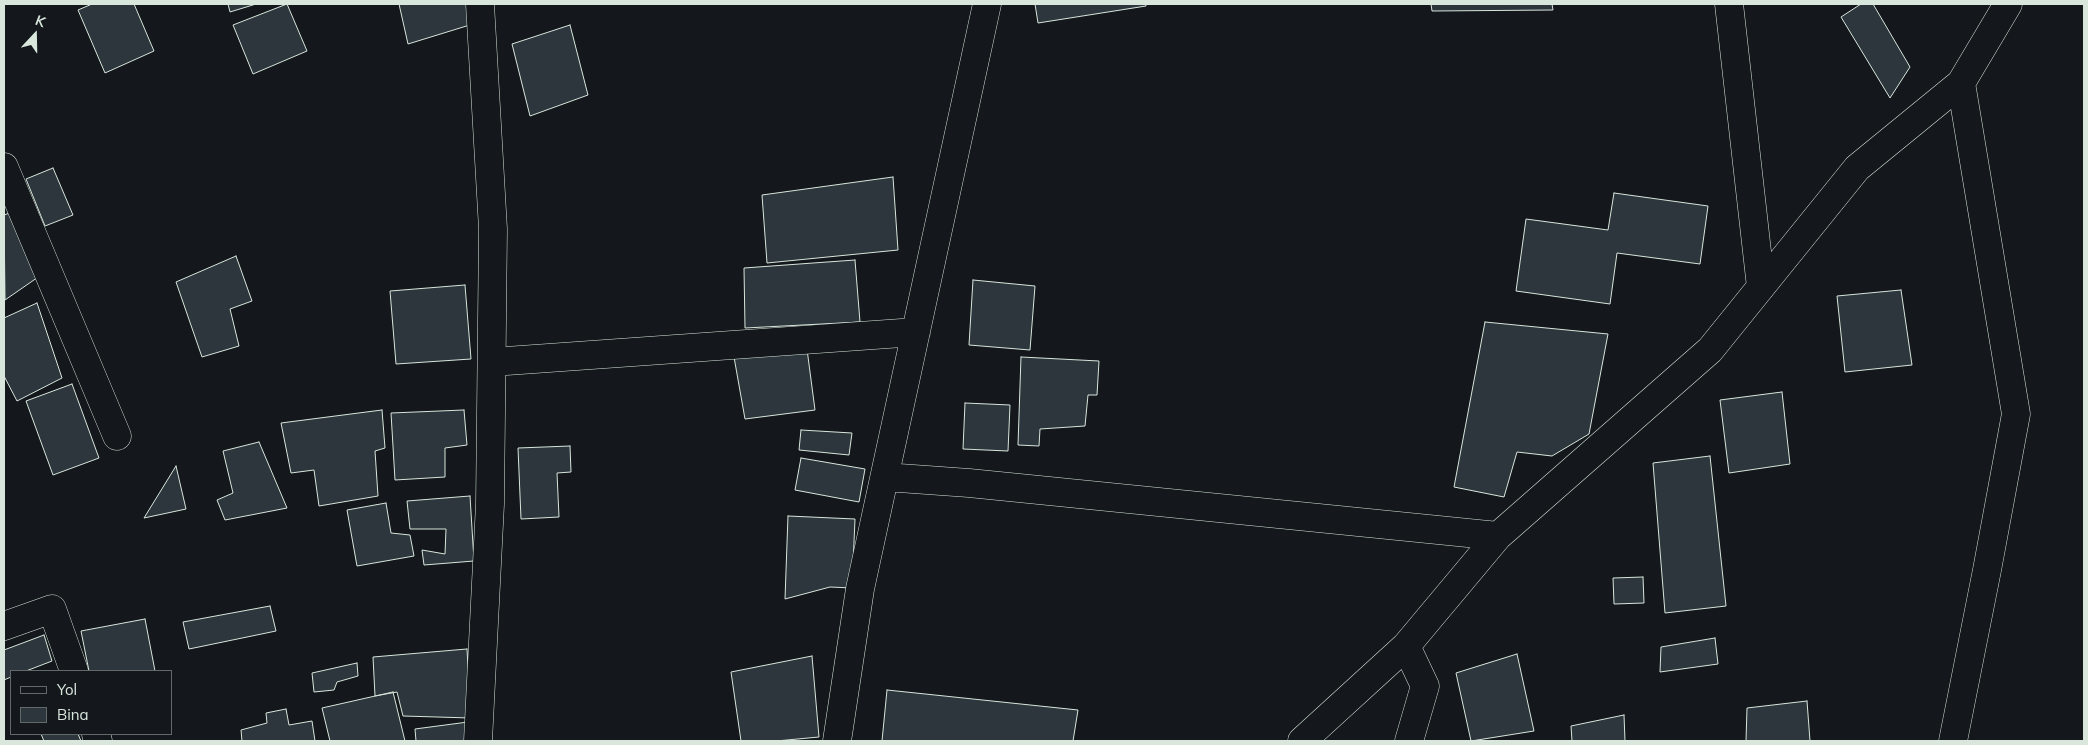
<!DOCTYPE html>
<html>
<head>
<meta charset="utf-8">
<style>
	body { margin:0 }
	#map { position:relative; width:2088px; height:745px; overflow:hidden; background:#14181c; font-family:Mulish,sans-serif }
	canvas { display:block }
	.frame { position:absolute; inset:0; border:5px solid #d8e6dc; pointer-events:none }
	.legend { position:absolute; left:10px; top:670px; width:162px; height:65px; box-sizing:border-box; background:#14181c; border:1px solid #626a69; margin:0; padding:6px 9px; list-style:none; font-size:15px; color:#d8e6dc }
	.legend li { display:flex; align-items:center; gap:10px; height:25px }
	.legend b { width:25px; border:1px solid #626a69 }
	.north { position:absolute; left:10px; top:10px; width:50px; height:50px; -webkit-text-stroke:4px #14181c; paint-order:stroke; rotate:21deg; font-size:14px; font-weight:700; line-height:20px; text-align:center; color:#d8e6dc }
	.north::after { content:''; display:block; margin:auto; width:18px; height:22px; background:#d8e6dc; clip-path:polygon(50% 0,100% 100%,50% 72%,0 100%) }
</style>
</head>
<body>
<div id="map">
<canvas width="2088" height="745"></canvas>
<div class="frame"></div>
<ul class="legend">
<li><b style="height:6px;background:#14181c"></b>Yol</li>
<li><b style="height:14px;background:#2c363c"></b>Bina</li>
</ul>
<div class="north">K</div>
</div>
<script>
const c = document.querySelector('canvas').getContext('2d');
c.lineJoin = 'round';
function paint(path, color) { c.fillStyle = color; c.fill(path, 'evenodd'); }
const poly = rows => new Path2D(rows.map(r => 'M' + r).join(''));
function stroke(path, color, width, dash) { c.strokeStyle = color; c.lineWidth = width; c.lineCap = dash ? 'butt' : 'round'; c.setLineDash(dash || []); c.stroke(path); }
const building = poly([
	[92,4,134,4,154,51,105,73,78,10,92,4],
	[228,4,256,4,230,12,228,4],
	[287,4,307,51,253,74,233,25,287,4],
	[399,4,467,4,473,24,408,44,399,4],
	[1035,4,1146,4,1146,6,1038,23,1035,4],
	[1431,4,1552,4,1553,10,1432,11,1431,4],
	[1861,4,1873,4,1910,67,1890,98,1841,17,1861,4],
	[570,25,588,95,530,116,512,44,570,25],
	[53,168,73,215,45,226,26,179,53,168],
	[893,177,898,250,767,263,762,195,893,177],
	[1614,193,1708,206,1700,264,1617,253,1610,304,1516,291,1526,219,1608,230,1614,193],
	[18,210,44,273,5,300,4,215,18,210],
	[236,256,252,301,230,309,239,346,202,357,176,282,236,256],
	[855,260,860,322,745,328,744,268,855,260],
	[973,280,1035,286,1030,350,969,345,973,280],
	[465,285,471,359,396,364,390,291,465,285],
	[1901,290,1912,365,1845,372,1837,296,1901,290],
	[37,303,62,378,17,401,4,376,4,318,37,303],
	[1485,322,1608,334,1589,434,1552,456,1517,452,1504,497,1454,487,1485,322],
	[807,349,815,410,745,419,734,357,807,349],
	[1021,357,1099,361,1097,395,1088,395,1085,426,1040,429,1039,446,1018,445,1021,357],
	[72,384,99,458,53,475,26,401,72,384],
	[1782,392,1790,464,1729,473,1720,400,1782,392],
	[965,403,1010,405,1008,451,963,449,965,403],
	[382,410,385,448,375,451,378,496,319,506,314,470,291,473,281,423,382,410],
	[464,410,467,445,445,448,445,477,395,480,391,413,464,410],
	[801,430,852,433,849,455,799,450,801,430],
	[259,442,287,508,225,520,217,500,233,493,223,451,259,442],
	[570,446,571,472,557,473,559,517,521,519,518,448,570,446],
	[1710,456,1726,606,1665,613,1653,463,1710,456],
	[801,458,865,469,859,502,795,490,801,458],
	[176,466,186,509,144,518,176,466],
	[470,496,474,561,424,565,422,550,445,554,446,529,410,529,407,501,470,496],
	[386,503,391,533,410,535,414,556,357,566,347,510,386,503],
	[788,516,855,519,852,588,830,587,785,599,788,516],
	[1643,577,1644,603,1614,604,1613,578,1643,577],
	[270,606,276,631,189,649,183,622,270,606],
	[145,619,155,671,89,671,81,631,145,619],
	[44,635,52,661,26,671,11,671,11,677,4,680,4,650,44,635],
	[1715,638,1718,664,1660,672,1661,647,1715,638],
	[467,649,471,718,403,716,397,692,375,696,373,657,467,649],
	[1517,654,1534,731,1471,741,1456,673,1517,654],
	[812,656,819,737,776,741,741,741,731,672,812,656],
	[357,663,358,676,337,682,334,690,314,692,312,673,357,663],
	[887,690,1078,710,1073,741,882,741,887,690],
	[393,692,405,741,330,741,322,708,393,692],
	[1807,701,1810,741,1746,741,1747,708,1807,701],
	[286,709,289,725,312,721,315,741,242,741,241,730,267,723,266,713,286,709],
	[1624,715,1625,741,1572,741,1571,726,1624,715],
	[468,722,471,741,416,741,415,729,468,722],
	[41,734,78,734,81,741,44,741,41,734]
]);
paint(building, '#2c363c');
stroke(building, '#d8e6dc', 1);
const street = poly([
	[1729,4,1761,287],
	[4,167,117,436],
	[492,362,916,332],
	[885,477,969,483,1498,536],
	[4,626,52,609,74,671],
	[1406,646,1425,686,1409,741],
	[96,734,98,741],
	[478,741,490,504,493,229,480,4],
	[837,741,860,589,987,4],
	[1302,741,1406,646,1498,536,1710,350,1857,168,1961,83,2008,4],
	[1953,741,1987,570,2016,414,1961,83]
]);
stroke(street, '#d8e6dc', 29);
stroke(street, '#14181c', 28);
</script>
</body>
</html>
